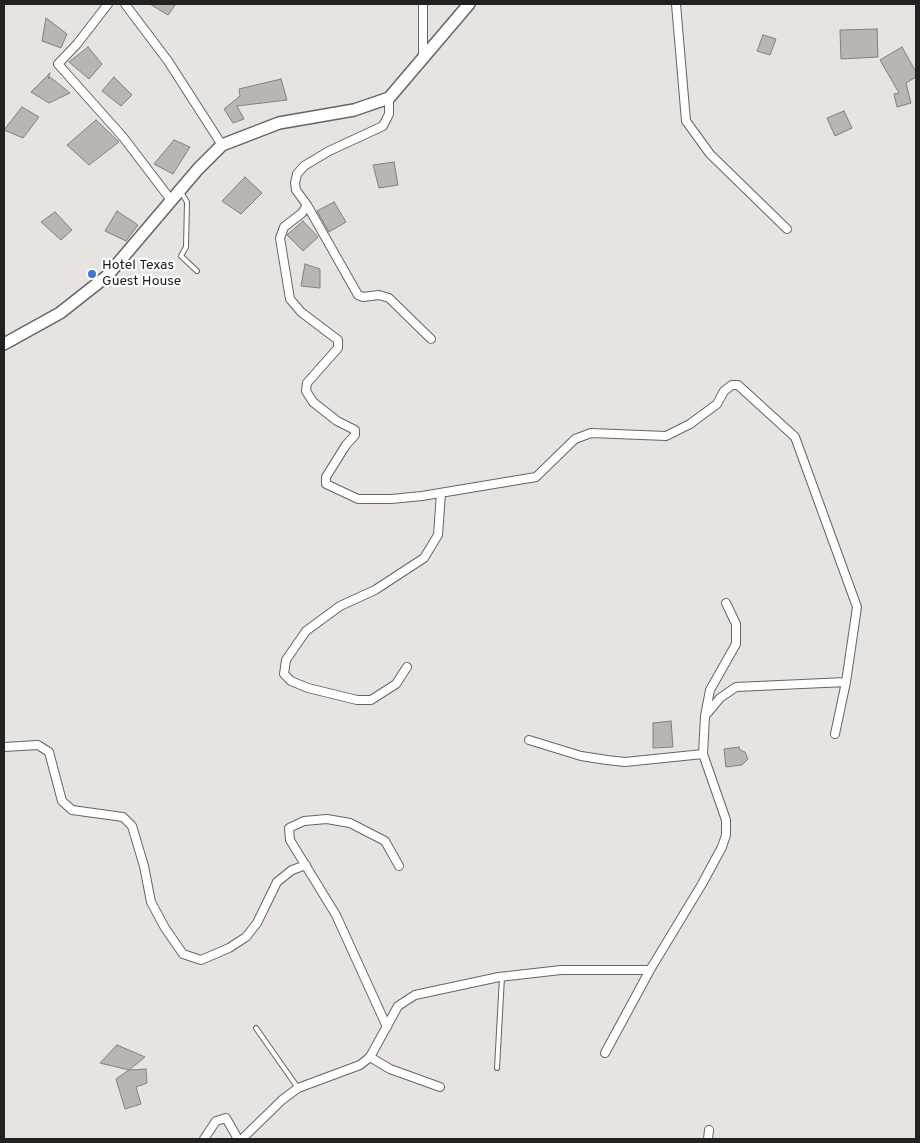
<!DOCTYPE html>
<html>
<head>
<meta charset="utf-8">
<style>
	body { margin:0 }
	#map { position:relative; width:920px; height:1143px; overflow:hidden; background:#e6e3e0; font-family:Overpass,sans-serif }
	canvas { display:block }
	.frame { position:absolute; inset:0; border:5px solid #222120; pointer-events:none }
</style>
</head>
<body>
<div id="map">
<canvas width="920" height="1143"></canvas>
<div class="frame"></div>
</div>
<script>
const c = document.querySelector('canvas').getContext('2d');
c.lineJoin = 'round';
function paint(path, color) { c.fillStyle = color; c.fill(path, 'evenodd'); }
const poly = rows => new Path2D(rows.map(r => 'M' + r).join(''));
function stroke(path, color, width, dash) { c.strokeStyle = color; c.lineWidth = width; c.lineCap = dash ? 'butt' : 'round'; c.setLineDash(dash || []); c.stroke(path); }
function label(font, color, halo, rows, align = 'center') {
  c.font = font + ' Overpass,sans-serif'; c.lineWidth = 4.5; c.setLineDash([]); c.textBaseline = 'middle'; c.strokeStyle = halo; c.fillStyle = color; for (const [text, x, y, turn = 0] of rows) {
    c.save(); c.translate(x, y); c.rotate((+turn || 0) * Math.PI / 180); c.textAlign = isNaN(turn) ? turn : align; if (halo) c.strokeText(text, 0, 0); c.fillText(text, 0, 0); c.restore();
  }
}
const building = poly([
	[150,4,176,4,168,15,150,4],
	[46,18,67,34,61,48,42,41,46,18],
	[877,29,878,57,841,59,840,30,877,29],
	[763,35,776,39,770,55,757,51,763,35],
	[88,47,102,64,89,79,69,62,88,47],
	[902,47,916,72,916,77,906,83,911,103,897,107,894,94,899,93,880,60,902,47],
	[50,73,48,79,50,77,70,93,49,103,31,92,50,73],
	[114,77,132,95,121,106,102,91,114,77],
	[281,79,287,100,237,106,244,119,233,123,224,109,240,96,239,89,281,79],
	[22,107,39,117,23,138,4,130,22,107],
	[844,111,852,128,835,136,827,118,844,111],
	[96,120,119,142,89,165,67,145,96,120],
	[174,140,190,147,173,174,154,164,174,140],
	[394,162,398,185,379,188,373,165,394,162],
	[245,177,262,193,241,214,222,201,245,177],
	[334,202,346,222,329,232,317,211,334,202],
	[117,211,138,225,126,241,105,231,117,211],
	[55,212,72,230,61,240,41,222,55,212],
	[303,221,318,237,303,251,287,235,303,221],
	[305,264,320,269,320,288,301,286,305,264],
	[671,721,673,747,653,748,653,723,671,721],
	[739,747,740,750,745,752,748,759,742,765,726,767,724,749,739,747],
	[117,1045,145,1057,129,1070,100,1063,117,1045],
	[146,1069,147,1083,136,1087,141,1104,125,1109,116,1079,129,1070,146,1069]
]);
paint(building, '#b8b5b2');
stroke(building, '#827f7c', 1);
const service = poly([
	[181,192,187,202,186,247,181,256,197,271],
	[256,1028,298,1088],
	[497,1068,502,977]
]);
const minor = poly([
	[108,4,77,44,58,64,123,137,171,200],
	[125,4,168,61,222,145],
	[423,4,423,58],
	[676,4,686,121,710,154,787,229],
	[389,98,389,114,383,126,329,151,304,166,297,174,295,183,296,190,307,205,302,213,284,227,280,238,290,299,301,312,338,340,338,348,307,383,306,391,313,402,337,421,355,430,355,435,346,445,326,477,326,484,358,499,391,499,422,496,536,477,575,439,591,433,666,436,690,424,717,404,724,391,732,385,738,385,795,437,857,607,846,682,835,734],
	[307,205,358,295,363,297,379,295,389,298,431,339],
	[407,667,396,684,371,700,357,700,308,688,291,681,284,674,286,660,306,631,340,606,375,590,424,558,438,535,441,493],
	[705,716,710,690,736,644,736,624,726,603],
	[529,740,581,756,607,760,625,762,703,754],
	[4,747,38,745,49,752,62,801,72,810,123,817,132,826,144,866,151,902,165,928,183,954,201,960,229,948,246,937,257,923,277,882,292,870,306,865],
	[387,1027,336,915,290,840,289,828,304,821,327,819,350,823,385,841,399,866],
	[605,1053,650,970,702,884,722,847,726,835,726,820,703,754,705,716,720,698,736,687,846,682],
	[370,1057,390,1069,440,1087],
	[204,1139,216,1121,226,1118,238,1139],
	[242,1139,282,1100,298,1088,360,1065,370,1057,398,1006,415,995,499,977,561,970,650,970],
	[708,1139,709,1130]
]);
const secondary = poly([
	[4,344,60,313,107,276,198,169,222,145,279,123,354,110,389,98,469,4]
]);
stroke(service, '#676462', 6);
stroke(minor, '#676462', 10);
stroke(secondary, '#676462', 14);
stroke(service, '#fff', 4);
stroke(minor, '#fff', 8);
stroke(secondary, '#fff', 11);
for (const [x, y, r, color] of [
	[92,274,5,"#3d71e1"]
]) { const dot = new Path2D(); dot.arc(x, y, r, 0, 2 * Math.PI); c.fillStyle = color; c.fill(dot); stroke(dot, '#fff', 2); }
label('14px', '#222120', '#fff', [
	["Hotel Texas",102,266],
	["Guest House",102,282]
], 'left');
</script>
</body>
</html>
